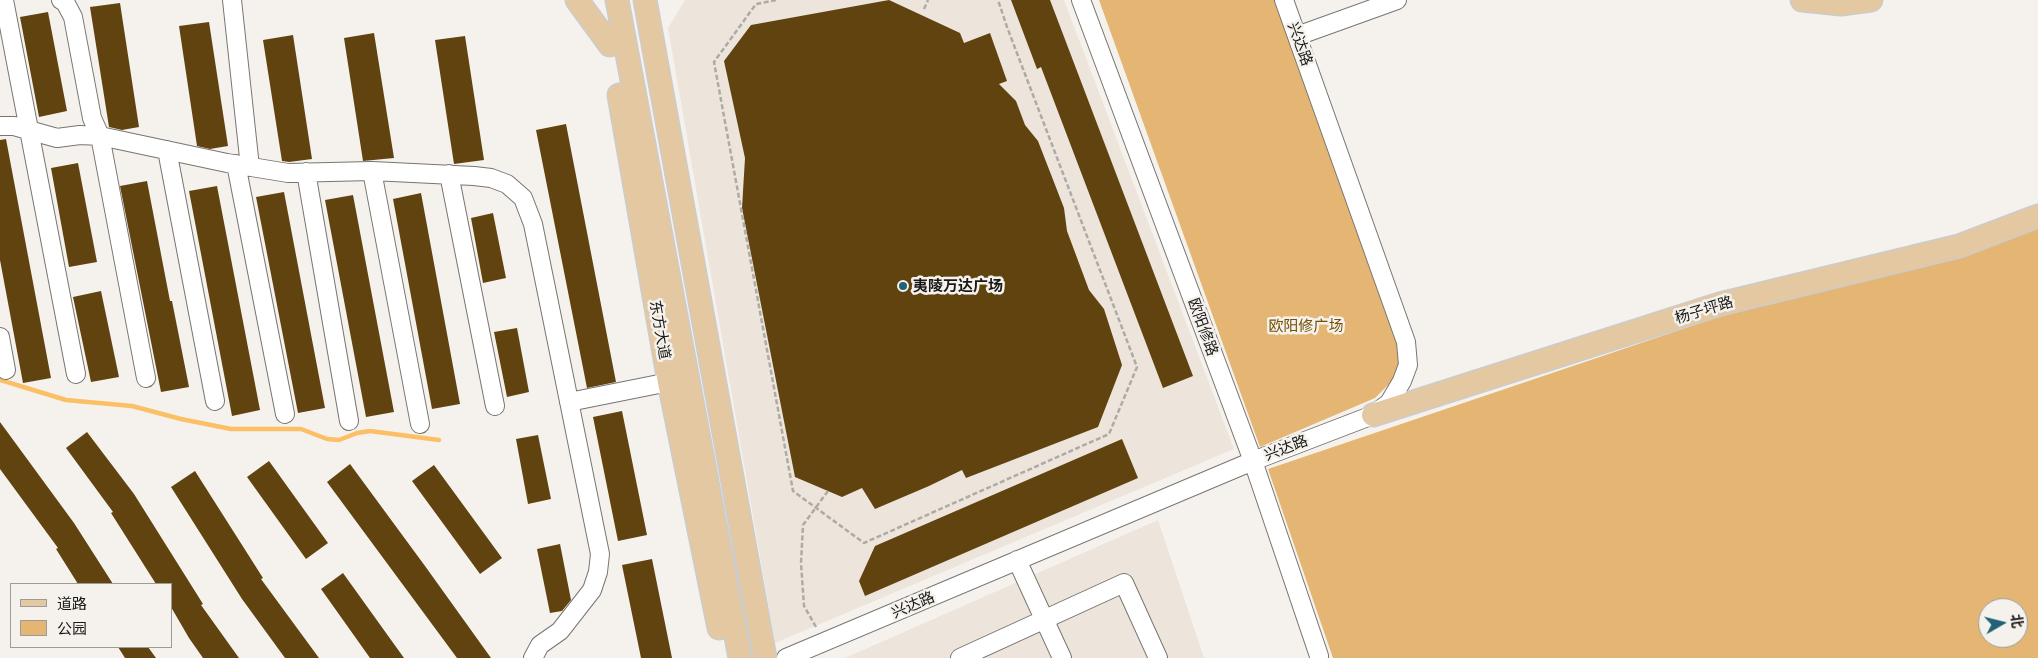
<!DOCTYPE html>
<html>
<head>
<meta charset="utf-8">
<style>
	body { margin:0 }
	#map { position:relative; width:2038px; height:658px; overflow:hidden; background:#f5f2ed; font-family:Lato,"Noto Sans SC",sans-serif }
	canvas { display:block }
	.legend { position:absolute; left:10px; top:583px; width:162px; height:65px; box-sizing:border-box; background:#f5f2ed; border:1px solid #9d9b97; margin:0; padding:6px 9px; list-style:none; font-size:15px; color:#191816 }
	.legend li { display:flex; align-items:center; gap:10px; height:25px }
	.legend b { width:25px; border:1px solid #9d9b97 }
	.north { position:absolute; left:1978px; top:598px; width:50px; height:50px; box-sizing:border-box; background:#f5f2ed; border:1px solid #9d9b97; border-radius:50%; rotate:82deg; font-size:14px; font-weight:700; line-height:20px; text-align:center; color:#191816 }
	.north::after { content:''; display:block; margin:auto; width:18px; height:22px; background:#236177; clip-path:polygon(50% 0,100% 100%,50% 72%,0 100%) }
</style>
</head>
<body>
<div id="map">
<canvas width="2038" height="658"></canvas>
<ul class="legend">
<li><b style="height:6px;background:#e3c8a2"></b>道路</li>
<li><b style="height:14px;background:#e5b673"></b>公园</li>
</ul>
<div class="north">北</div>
</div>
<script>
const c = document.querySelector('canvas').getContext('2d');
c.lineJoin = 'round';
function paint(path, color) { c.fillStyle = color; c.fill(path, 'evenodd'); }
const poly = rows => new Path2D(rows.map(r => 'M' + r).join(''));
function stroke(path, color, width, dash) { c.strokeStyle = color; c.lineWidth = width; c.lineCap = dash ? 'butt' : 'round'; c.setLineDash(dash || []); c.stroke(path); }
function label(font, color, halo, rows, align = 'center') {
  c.font = font + ' Lato,"Noto Sans SC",sans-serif'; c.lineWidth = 5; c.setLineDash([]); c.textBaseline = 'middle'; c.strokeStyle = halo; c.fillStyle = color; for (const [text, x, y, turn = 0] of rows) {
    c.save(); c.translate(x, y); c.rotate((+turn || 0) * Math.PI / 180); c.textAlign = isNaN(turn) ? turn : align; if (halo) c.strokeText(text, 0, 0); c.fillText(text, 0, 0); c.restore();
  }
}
paint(poly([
	[685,0,1064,0,1234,449,775,643,668,28],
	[1158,520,1204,658,845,658]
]), '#ede5db');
paint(poly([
	[1099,0,1276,0,1403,345,1397,376,1375,398,1260,447],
	[2038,227,2038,658,1333,658,1268,469,1715,318,1964,254],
	[1988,608,2018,608,2018,638,1988,638]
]), '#e5b673');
stroke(poly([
	[0,380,66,400,132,406,181,419,231,429,301,429,327,439,339,440,357,433,370,431,439,440]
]), '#fbbf65', 4.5);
paint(poly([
	[889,0,960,33,964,43,990,33,1007,81,999,84,1016,101,1025,125,1038,141,1064,208,1067,231,1089,290,1104,309,1122,365,1098,427,966,478,962,470,929,486,875,509,862,488,842,497,795,477,742,208,745,158,724,61,751,25],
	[1011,0,1050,0,1193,376,1163,388,1041,67,1037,69],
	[120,3,139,127,122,130,109,127,90,7],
	[48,12,67,111,39,117,20,17],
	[209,22,228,146,210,149,197,146,179,26],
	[374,33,394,158,363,161,344,38],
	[293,35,312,159,289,162,282,161,263,40],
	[465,36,484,160,454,164,435,40],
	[566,124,616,382,587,388,536,130],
	[6,139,51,378,23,383,0,260,0,140],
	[78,163,97,262,69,267,51,168],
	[147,181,170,301,172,301,189,387,161,392,120,186],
	[217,186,260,410,232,416,189,191],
	[284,192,325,408,298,413,256,197],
	[421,193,460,404,432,409,393,199],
	[353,195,394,412,366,417,325,200],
	[493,213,506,278,483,283,471,218],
	[101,291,119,377,91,382,73,297],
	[517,328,529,392,507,397,494,332],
	[622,411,647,535,618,541,593,417],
	[0,422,74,523,113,584,78,584,56,549,58,548,0,469],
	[87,432,134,494,203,604,201,605,239,658,203,658,189,638,171,607,171,584,156,584,111,513,113,512,66,448],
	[538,435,551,499,528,504,516,439],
	[1122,439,1138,478,865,596,859,581,875,546],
	[269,461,328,543,306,559,247,477],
	[350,464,425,566,491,658,457,658,327,482],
	[434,465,502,558,480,574,412,481],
	[195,471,263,578,261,579,319,658,285,658,242,599,171,487],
	[560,544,571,600,562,611,550,613,537,549],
	[652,559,672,658,641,658,622,565],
	[343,573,404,658,370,658,321,589],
	[118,647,148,647,156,658,125,658]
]), '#614310');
const minor = poly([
	[4,0,76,374],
	[61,0,65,2,73,17,92,118,100,136,146,378],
	[232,0,250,167],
	[1081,0,1253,461,1319,656],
	[1297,36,1397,0],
	[0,126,14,126,57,138,80,135,100,136,227,163,288,173,372,171,474,176,491,178,507,184,523,198,533,224,600,554,598,572,592,590,560,631,540,645,533,658],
	[167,150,215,401],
	[236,164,285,414],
	[372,171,420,424],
	[306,172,349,421],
	[449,174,495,406],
	[0,337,6,370],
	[569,402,669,382],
	[1017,560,1062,658],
	[786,658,1253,461,1373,415,1389,403,1402,381,1408,365,1406,342,1284,0],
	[960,658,1124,583,1158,658]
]);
const major = poly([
	[577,0,610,45],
	[617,0,740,658],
	[645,0,765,658],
	[1802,0,1841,4,1871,0],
	[619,95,669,382,719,628],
	[1373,415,1720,304,1959,246,2038,216]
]);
stroke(minor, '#787571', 20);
stroke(major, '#ccc', 25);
stroke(poly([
	[776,0,756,4,714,62,793,491,864,543,1109,434,1137,367,1007,27,998,0],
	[924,9,928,0],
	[816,627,804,606,801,563,803,525,828,491]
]), '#aeaba7', 2.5, [5, 2.5]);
stroke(minor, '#fff', 18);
stroke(major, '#e3c8a2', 22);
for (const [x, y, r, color] of [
	[903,286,5,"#236177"]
]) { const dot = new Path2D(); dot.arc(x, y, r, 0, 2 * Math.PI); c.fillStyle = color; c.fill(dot); stroke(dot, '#f5f2ed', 2); }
label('15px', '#191816', '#f5f2ed', [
	["兴达路",1300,44,70],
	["杨子坪路",1704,310,-17],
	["欧阳修路",1203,327,70],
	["东方大道",660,330,80],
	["兴达路",1286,448,-21],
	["兴达路",913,605,-23]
]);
label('bold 15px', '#191816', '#f5f2ed', [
	["夷陵万达广场",913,286]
], 'left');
label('15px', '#754f05', '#f5f2ed', [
	["欧阳修广场",1306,326]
]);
</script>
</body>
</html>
